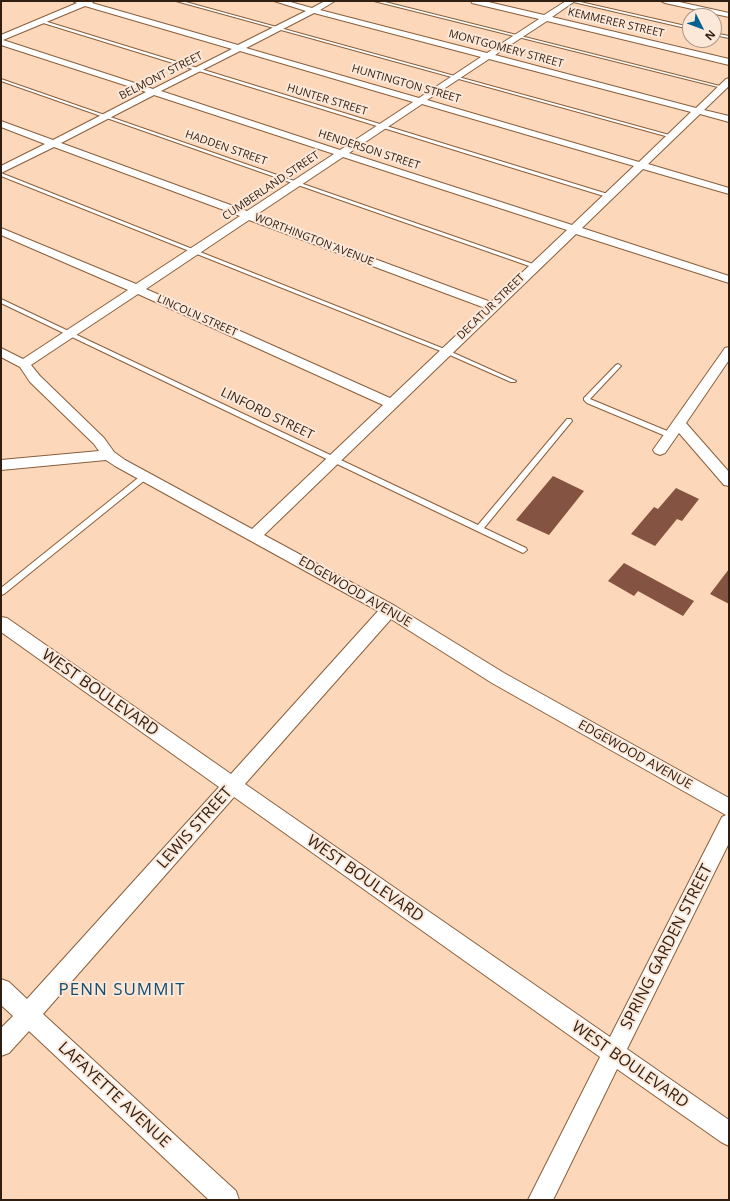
<!DOCTYPE html>
<html>
<head>
<meta charset="utf-8">
<style>
	body { margin:0 }
	#map { position:relative; width:730px; height:1201px; overflow:hidden; background:#fdd7b9; font-family:"Open Sans",sans-serif }
	canvas { display:block }
	.frame { position:absolute; inset:0; border:2px solid #301e10; pointer-events:none }
	.north { position:absolute; left:682px; top:8px; width:40px; height:40px; box-sizing:border-box; background:#fce8d9; border:1px solid #aa9789; border-radius:50%; rotate:132deg; font-size:11px; font-weight:700; line-height:16px; text-align:center; color:#301e10 }
	.north::after { content:''; display:block; margin:auto; width:14px; height:18px; background:#006291; clip-path:polygon(50% 0,100% 100%,50% 72%,0 100%) }
</style>
</head>
<body>
<div id="map">
<canvas width="730" height="1201"></canvas>
<div class="frame"></div>
<div class="north">N</div>
</div>
<script>
const c = document.querySelector('canvas').getContext('2d');
c.lineJoin = 'round';
function paint(path, color) { c.fillStyle = color; c.fill(path, 'evenodd'); }
const poly = rows => new Path2D(rows.map(r => 'M' + r).join(''));
function stroke(path, color, width, dash) { c.strokeStyle = color; c.lineWidth = width; c.lineCap = dash ? 'butt' : 'round'; c.setLineDash(dash || []); c.stroke(path); }
function label(font, color, halo, rows, align = 'center') {
  c.font = font + ' "Open Sans",sans-serif'; c.lineWidth = 4; c.setLineDash([]); c.textBaseline = 'middle'; c.strokeStyle = halo; c.fillStyle = color; for (const [text, x, y, turn = 0] of rows) {
    c.save(); c.translate(x, y); c.rotate((+turn || 0) * Math.PI / 180); c.textAlign = isNaN(turn) ? turn : align; if (halo) c.strokeText(text, 0, 0); c.fillText(text, 0, 0); c.restore();
  }
}
paint(poly([
	[553,476,584,491,549,535,516,520],
	[676,488,699,499,682,521,677,519,655,546,631,534,654,507,658,509],
	[624,563,694,601,683,616,638,591,634,596,608,581],
	[729,569,729,604,710,594]
]), '#855341');
const service = poly([
	[176,1,182,1,673,136,669,137,176,1],
	[374,1,381,1,724,87,722,88,374,1],
	[569,1,576,1,690,27,690,29,569,1],
	[41,20,611,195,612,196,607,197,40,22,41,20],
	[714,33,729,36,729,38,714,35,714,33],
	[1,79,536,265,537,266,532,267,1,81,1,79],
	[1,173,447,350,516,381,515,382,511,382,443,352,1,176,1,173],
	[1,299,478,525,567,419,571,419,572,421,484,528,526,548,527,550,523,553,1,303,1,299],
	[618,364,621,366,620,367,590,399,672,433,672,437,668,437,587,403,584,400,584,398,616,365,618,364],
	[143,474,146,474,150,476,4,594,1,595,1,588,143,474]
]);
const minor = poly([
	[73,1,94,1,92,3,238,45,306,11,274,1,287,1,312,8,325,1,335,1,320,10,487,53,539,19,472,3,471,1,484,1,544,15,566,1,575,1,552,17,729,59,729,65,547,21,495,55,696,108,726,79,729,78,729,86,704,110,729,116,729,122,700,114,648,164,729,188,729,194,643,169,582,228,729,276,729,283,576,234,264,535,395,606,504,673,729,798,729,843,627,1049,729,1120,729,1146,721,1142,617,1069,553,1200,528,1200,600,1057,234,797,43,1014,236,1191,239,1200,209,1200,29,1031,9,1053,1,1056,1,1028,13,1016,1,1005,1,979,9,982,27,999,219,787,1,632,1,617,7,618,231,774,378,611,115,466,106,460,1,470,1,460,99,451,94,444,30,382,20,367,1,357,1,348,23,359,128,290,1,235,1,228,136,284,240,216,54,147,1,173,1,166,45,144,1,127,1,121,53,140,146,92,1,45,1,35,77,3,73,1],
	[85,6,232,49,153,89,3,40,85,6],
	[314,13,481,57,419,98,246,48,314,13],
	[240,51,413,102,340,150,161,91,240,51],
	[489,59,691,112,639,162,427,100,489,59],
	[154,95,334,154,247,211,61,143,154,95],
	[422,104,634,166,572,225,349,153,422,104],
	[343,157,567,230,491,302,256,215,343,157],
	[249,220,485,308,390,398,146,289,249,220],
	[138,294,383,405,252,529,125,460,114,452,104,438,40,376,31,365,138,294],
	[391,619,492,683,726,815,722,817,610,1037,245,784,391,619],
	[661,1,675,1,729,13,729,17,665,3,661,1],
	[729,347,729,360,686,423,729,472,729,486,724,485,679,433,665,453,660,455,655,453,653,450,725,348,729,347]
]);
stroke(service, '#895f3c', 2);
stroke(minor, '#895f3c', 2);
paint(service, '#fff');
paint(minor, '#fff');
label('11px', '#301e10', '#fce8d9', [
	["KEMMERER STREET",616,23,13],
	["MONTGOMERY STREET",506,49,15],
	["BELMONT STREET",161,76,-27],
	["HUNTINGTON STREET",406,84,16],
	["HUNTER STREET",327,100,17],
	["HADDEN STREET",226,148,19],
	["HENDERSON STREET",369,150,18],
	["CUMBERLAND STREET",271,186,-34],
	["WORTHINGTON AVENUE",314,240,21],
	["DECATUR STREET",491,307,-44],
	["LINCOLN STREET",197,316,24]
]);
label('13px', '#301e10', '#fce8d9', [
	["LINFORD STREET",267,414,26],
	["EDGEWOOD AVENUE",355,592,30],
	["EDGEWOOD AVENUE",635,755,29]
]);
label('16px', '#301e10', '#fce8d9', [
	["WEST BOULEVARD",100,693,35],
	["LEWIS STREET",195,828,-48],
	["WEST BOULEVARD",365,879,35],
	["SPRING GARDEN STREET",667,947,-63],
	["WEST BOULEVARD",630,1065,35],
	["LAFAYETTE AVENUE",114,1095,43]
]);
c.letterSpacing = '1px';
label('17px', '#154e6f', '#fce8d9', [
	["PENN SUMMIT",122,990]
]);
c.letterSpacing = '0px';
</script>
</body>
</html>
